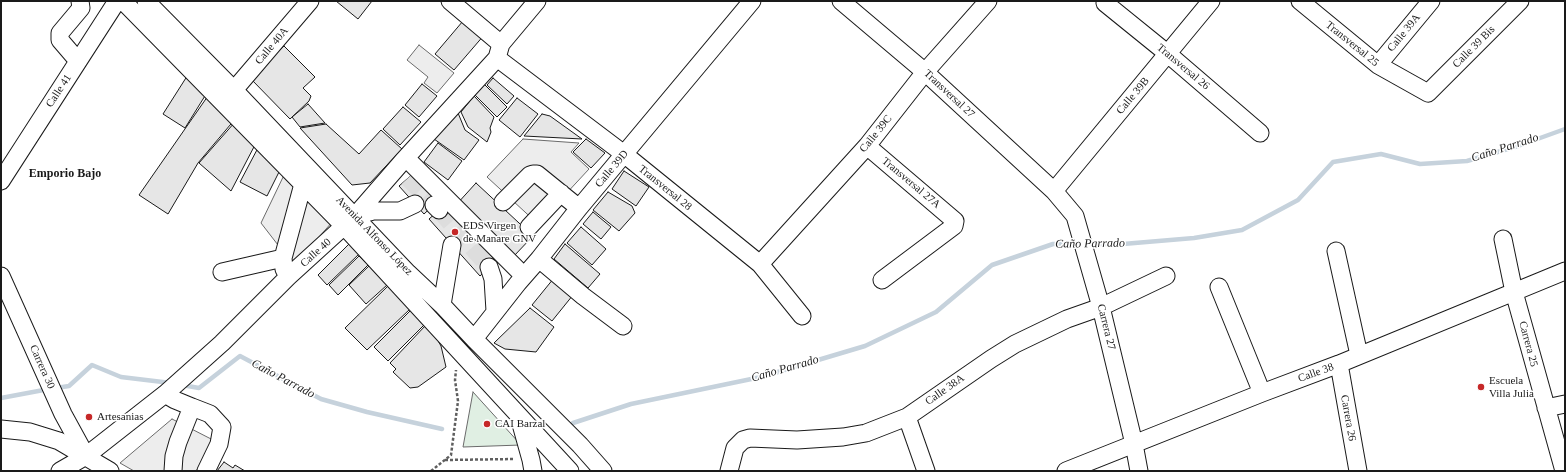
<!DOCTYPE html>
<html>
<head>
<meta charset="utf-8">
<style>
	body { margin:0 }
	#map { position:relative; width:1566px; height:472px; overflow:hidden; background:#fff; font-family:"Times New Roman",serif }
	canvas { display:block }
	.frame { position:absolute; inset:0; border:2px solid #1a1a1a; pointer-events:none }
</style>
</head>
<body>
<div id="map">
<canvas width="1566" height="472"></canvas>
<div class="frame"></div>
</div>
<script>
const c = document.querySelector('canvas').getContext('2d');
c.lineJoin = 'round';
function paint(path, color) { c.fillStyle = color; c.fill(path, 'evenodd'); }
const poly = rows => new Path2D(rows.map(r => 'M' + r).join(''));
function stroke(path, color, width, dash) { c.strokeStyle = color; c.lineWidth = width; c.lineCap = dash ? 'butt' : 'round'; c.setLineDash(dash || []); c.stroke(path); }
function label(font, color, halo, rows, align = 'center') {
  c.font = font + ' "Times New Roman",serif'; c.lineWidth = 3; c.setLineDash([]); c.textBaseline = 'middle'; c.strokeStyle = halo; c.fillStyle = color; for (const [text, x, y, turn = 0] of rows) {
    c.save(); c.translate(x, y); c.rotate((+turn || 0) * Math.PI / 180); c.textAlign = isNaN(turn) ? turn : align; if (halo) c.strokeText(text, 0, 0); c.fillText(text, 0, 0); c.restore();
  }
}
const green = poly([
	[473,392,521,445,463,447,473,392]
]);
paint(green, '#e0efe3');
stroke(green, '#6a6a6a', 1);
const parking = poly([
	[419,45,454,73,437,93,424,83,428,77,407,60,419,45],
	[523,139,579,143,571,152,589,169,538,224,487,177,523,139],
	[285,173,333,221,292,268,288,258,261,223,285,173],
	[172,419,215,441,196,471,134,471,120,463,172,419]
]);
paint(parking, '#ededed');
stroke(parking, '#6a6a6a', 1);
stroke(poly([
	[1087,244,1123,244,1194,238,1242,230,1298,200,1333,162,1381,154,1420,164,1467,161,1518,146,1565,129],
	[182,385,199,388,240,356,321,399,367,412,442,429],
	[56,388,69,386,92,365,121,377,171,383],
	[1,398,49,389],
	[573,423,631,404,761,377,865,346,936,312,992,265,1053,244,1079,244]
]), '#c6d2dc', 4.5);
const building = poly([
	[336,1,372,1,358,19,336,1],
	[463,21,485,34,454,70,435,54,463,21],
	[284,46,315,77,303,88,311,96,309,101,290,119,251,79,284,46],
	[191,70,208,91,185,128,163,114,191,70],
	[493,78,514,96,507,104,487,85,493,78],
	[422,84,437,96,419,117,405,105,422,84],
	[484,84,507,107,497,117,475,95,484,84],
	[210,93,236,118,198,163,168,214,139,195,210,93],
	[474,96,494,117,490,128,491,132,487,142,468,127,461,112,474,96],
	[517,98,538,114,520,137,499,120,517,98],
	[308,104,325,123,300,127,292,117,308,104],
	[403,107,421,122,400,145,383,129,403,107],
	[456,108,465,130,479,140,464,160,434,139,456,108],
	[542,114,550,116,582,139,524,136,542,114],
	[235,122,257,141,231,191,199,163,235,122],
	[326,124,359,154,381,130,402,149,370,183,352,185,300,128,326,124],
	[586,139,605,153,591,168,573,152,586,139],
	[438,143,462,161,448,180,424,162,438,143],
	[259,146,281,168,267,196,240,182,259,146],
	[624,171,649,187,636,206,612,189,624,171],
	[415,172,440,199,424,214,399,186,415,172],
	[476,183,533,236,513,257,456,205,476,183],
	[608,192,632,206,635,213,619,231,593,210,608,192],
	[445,205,496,261,480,276,429,219,445,205],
	[593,212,611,227,601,239,583,224,593,212],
	[581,227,606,249,592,265,567,243,581,227],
	[350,243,360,253,327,285,318,275,350,243],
	[565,244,600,274,588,288,554,259,565,244],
	[359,256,368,265,338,295,329,285,359,256],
	[369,266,387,285,366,304,349,285,369,266],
	[554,278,573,295,552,321,532,305,554,278],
	[388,286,410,309,367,350,345,328,388,286],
	[530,308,554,327,536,352,505,349,494,343,530,308],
	[411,310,425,324,388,361,374,347,411,310],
	[426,325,433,332,441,346,446,367,418,387,410,388,393,372,396,369,390,363,426,325],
	[224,462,233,468,235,465,245,471,217,471,224,462]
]);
paint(building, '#e6e6e6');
stroke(building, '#1a1a1a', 1);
stroke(poly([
	[408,178,434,205],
	[439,210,489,267]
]), '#ddd', 17, [17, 8]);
const minor = poly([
	[123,1,345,227,570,471],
	[146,1,234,90,408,273,442,305,474,339,580,445,603,471],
	[450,1,501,44],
	[841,1,925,72,1054,191,1075,216,1101,307,1134,444,1139,471],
	[1300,1,1378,65,1428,93,1520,1],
	[1105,3,1168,54,1260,133],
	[497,58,624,154,760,264,802,316],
	[78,61,60,40,60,33,81,8,80,1],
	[1378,65,1431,1],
	[234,90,310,1],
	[867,146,955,221,954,226,882,280],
	[406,158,524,276],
	[1,181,117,1],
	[1054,191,1211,1],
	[503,202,530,175,533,174,537,174,579,208],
	[434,205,439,210],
	[355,216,373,211,400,211,415,204],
	[529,227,561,193],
	[1503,239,1514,292,1564,471],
	[1336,251,1359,355],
	[539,259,583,296,623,326],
	[760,264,867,146,925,72,988,1],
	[489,267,493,279,495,311],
	[222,272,283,258],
	[1,276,63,414,86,456],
	[288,277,284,269,283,258,303,184],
	[1219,287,1262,393],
	[442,305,452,245],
	[474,339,518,283,539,259,579,208,752,1],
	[1339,364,1358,471],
	[165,394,175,400,192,407,178,442,174,456,173,471],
	[192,407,210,414,222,427,219,444,206,471],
	[1546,408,1565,404],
	[519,417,531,460,533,471],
	[907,417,926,471],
	[1,429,30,432,59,441,110,471],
	[60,471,86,456,165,394,222,343,288,277,355,216,402,162,497,58,501,44,537,1],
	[729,471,735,448,743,440,750,438,797,440,843,437,866,433,907,417,991,359,1015,344,1067,319,1101,307,1166,276],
	[1066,471,1262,393,1339,364,1565,271]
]);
stroke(minor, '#1a1a1a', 19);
stroke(poly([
	[445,460,514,459],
	[431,471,451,455,458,401,455,380,456,370]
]), '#5f5f5f', 2.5, [3, 2]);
stroke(minor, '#fff', 17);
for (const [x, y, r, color] of [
	[455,232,4,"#c62828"],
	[1481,387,4,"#c62828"],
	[89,417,4,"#c62828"],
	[487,424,4,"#c62828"]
]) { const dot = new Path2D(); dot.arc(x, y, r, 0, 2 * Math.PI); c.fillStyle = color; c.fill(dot); stroke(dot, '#fff', 1.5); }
label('11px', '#1a1a1a', '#fff', [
	["Calle 39A",1404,33,-51],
	["Transversal 25",1352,44,39],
	["Calle 40A",272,46,-50],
	["Calle 39 Bis",1474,47,-45],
	["Transversal 26",1183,67,40],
	["Calle 41",59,91,-57],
	["Transversal 27",949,94,43],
	["Calle 39B",1133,96,-50],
	["Calle 39C",876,134,-51],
	["Calle 39D",612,169,-50],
	["Transversal 27A",911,183,40],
	["Transversal 28",665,188,39],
	["Avenida Alfonso López",374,236,46],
	["Calle 40",316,253,-42],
	["Carrera 27",1106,327,76],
	["Carrera 25",1528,344,75],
	["Carrera 30",42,367,66],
	["Calle 38",1316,373,-20],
	["Calle 38A",945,390,-35],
	["Carrera 26",1348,418,80]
]);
label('11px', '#1a1a1a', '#fff', [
	["EDS Virgen",463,226],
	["de Manare GNV",463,239],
	["Escuela",1489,381],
	["Villa Julia",1489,394],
	["Artesanias",97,417],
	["CAI Barzal",495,424]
], 'left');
label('italic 12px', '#1a1a1a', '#fff', [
	["Caño Parrado",1505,148,-18],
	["Caño Parrado",1090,244,-1],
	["Caño Parrado",785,369,-16],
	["Caño Parrado",283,379,28]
]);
label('bold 12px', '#1a1a1a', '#fff', [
	["Emporio Bajo",65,174]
]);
</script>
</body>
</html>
